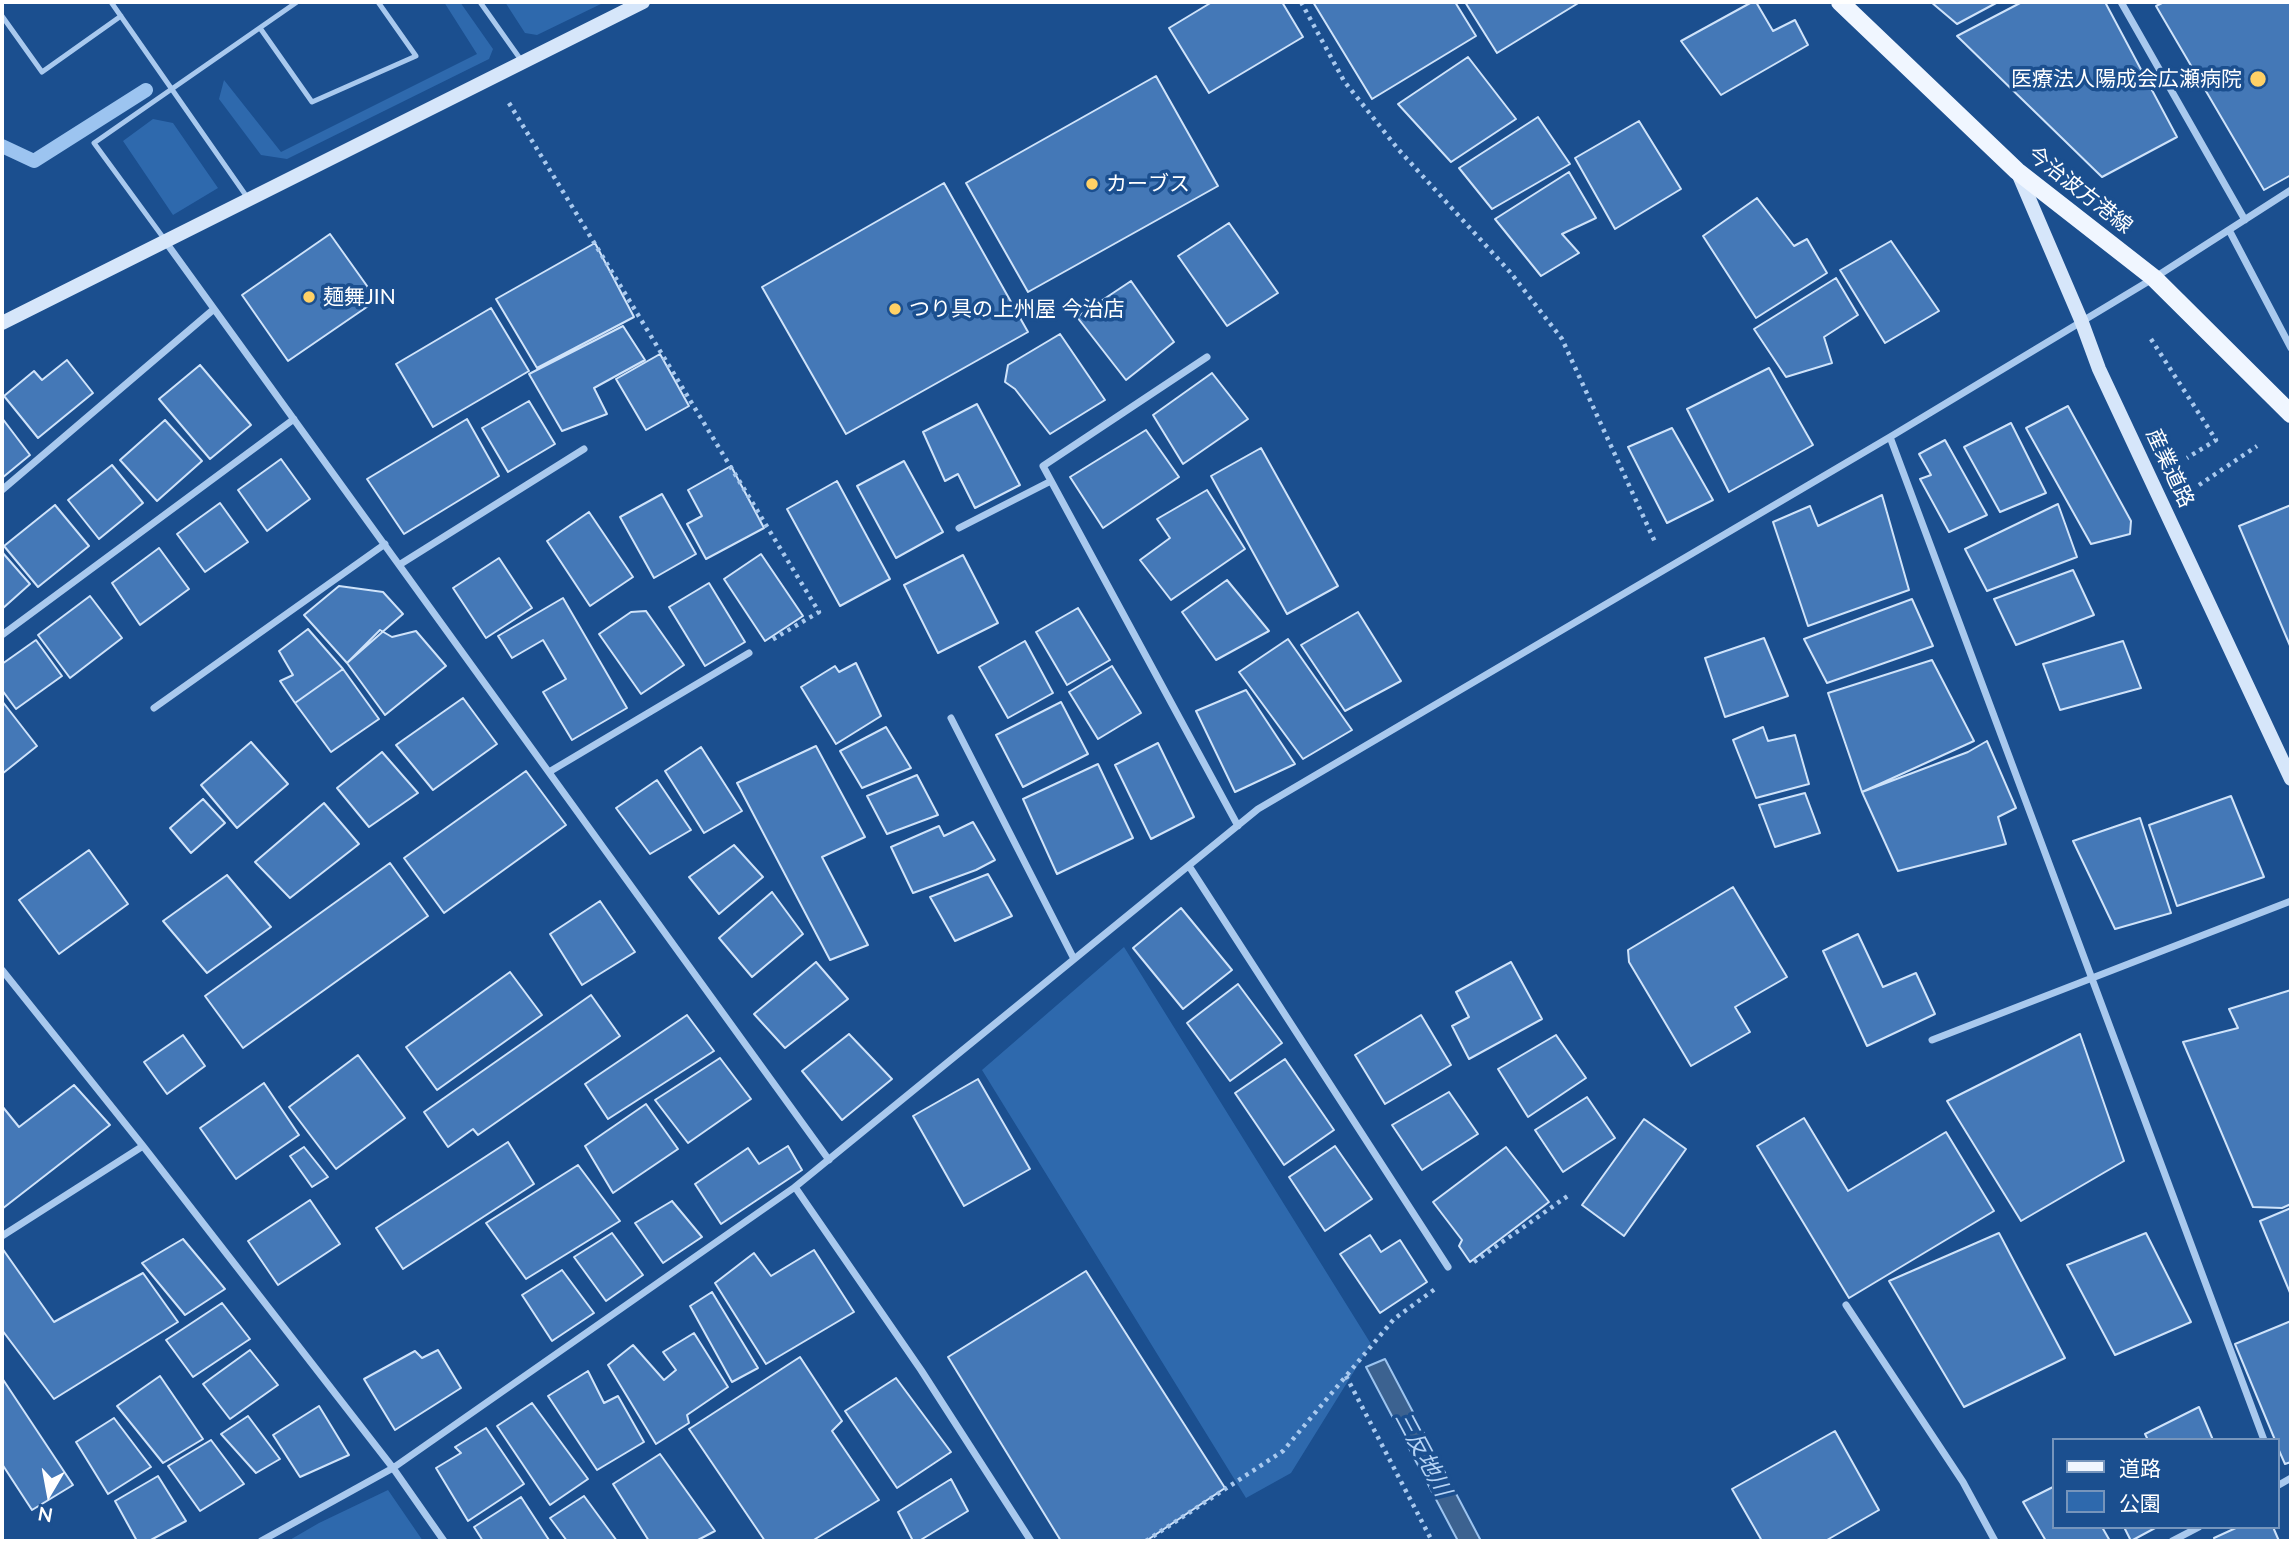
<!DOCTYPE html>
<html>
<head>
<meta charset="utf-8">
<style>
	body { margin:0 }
	#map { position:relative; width:2293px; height:1543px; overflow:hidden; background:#1b4f8f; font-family:Lato,"Noto Sans JP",sans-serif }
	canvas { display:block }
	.frame { position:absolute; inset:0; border:4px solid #fff; pointer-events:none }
	.legend { position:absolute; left:2052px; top:1438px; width:228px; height:91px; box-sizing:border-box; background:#1b4f8f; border:2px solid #7695bc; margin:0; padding:9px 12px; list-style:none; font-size:21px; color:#fff }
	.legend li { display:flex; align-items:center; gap:14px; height:35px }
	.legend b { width:35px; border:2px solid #7695bc }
	.north { position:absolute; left:14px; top:1459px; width:70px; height:70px; -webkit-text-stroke:5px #1b4f8f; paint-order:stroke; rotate:190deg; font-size:19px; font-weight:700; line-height:28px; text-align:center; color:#fff }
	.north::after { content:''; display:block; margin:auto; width:24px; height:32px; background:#fff; clip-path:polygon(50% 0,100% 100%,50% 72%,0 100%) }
</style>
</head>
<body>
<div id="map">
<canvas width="2293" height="1543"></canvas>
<div class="frame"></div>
<ul class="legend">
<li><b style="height:9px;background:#f0f6ff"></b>道路</li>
<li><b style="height:19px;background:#2e69ad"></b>公園</li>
</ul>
<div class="north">N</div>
</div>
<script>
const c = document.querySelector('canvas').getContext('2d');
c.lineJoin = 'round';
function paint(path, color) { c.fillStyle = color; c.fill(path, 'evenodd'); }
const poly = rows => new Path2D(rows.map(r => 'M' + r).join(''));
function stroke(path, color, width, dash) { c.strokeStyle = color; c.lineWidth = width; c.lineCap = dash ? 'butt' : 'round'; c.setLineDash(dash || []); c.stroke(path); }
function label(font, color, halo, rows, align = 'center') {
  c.font = font + ' Lato,"Noto Sans JP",sans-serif'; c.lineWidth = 7; c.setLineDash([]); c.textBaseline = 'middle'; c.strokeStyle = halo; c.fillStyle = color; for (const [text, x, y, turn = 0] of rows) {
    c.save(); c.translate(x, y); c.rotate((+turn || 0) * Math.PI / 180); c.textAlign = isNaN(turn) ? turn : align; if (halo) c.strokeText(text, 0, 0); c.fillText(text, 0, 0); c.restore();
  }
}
paint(poly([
	[444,2,460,2,493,49,489,59,287,159,261,155,219,99,224,80,281,152,477,54],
	[505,2,605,2,537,35,525,33],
	[153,119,173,123,218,188,173,215,123,141],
	[1124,947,1371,1344,1291,1473,1246,1498,982,1070],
	[388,1490,423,1541,288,1541,319,1523]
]), '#2e69ad');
const water = poly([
	[1385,1359,1481,1541,1458,1541,1366,1367,1385,1359]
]);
paint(water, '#3c6290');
stroke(water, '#9cc4f0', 2);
stroke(poly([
	[2,146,34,161,146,90]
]), '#9cc4f0', 14);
const building = poly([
	[1212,2,1282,2,1303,37,1209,93,1169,28,1212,2],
	[1313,2,1455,2,1476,36,1372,99,1313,2],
	[1465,2,1580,2,1497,53,1465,2],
	[1752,2,1756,2,1773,31,1795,20,1808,45,1721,95,1681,41,1752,2],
	[1931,2,1998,2,1957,24,1931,2],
	[2022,2,2105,2,2177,137,2102,177,1957,36,2022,2],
	[2164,2,2291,2,2291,175,2264,190,2156,6,2164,2],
	[1468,57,1516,119,1451,162,1398,104,1468,57],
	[1156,76,1218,186,1028,292,966,183,1156,76],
	[1538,117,1570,164,1492,209,1459,168,1538,117],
	[1639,121,1681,189,1615,229,1575,158,1639,121],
	[1569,172,1596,218,1562,234,1579,253,1541,276,1495,219,1569,172],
	[944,183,1028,332,846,434,762,287,944,183],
	[1757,198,1794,246,1807,239,1827,273,1756,318,1703,236,1757,198],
	[1229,223,1278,293,1227,326,1178,256,1229,223],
	[330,234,377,300,288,361,242,295,330,234],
	[1891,241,1939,311,1885,343,1840,270,1891,241],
	[595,243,634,317,537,368,496,299,595,243],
	[1836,278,1858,315,1824,337,1832,363,1786,377,1754,329,1836,278],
	[1131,281,1174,342,1126,380,1077,317,1131,281],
	[491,308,529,371,433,427,396,364,491,308],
	[623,326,645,360,594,388,607,414,562,431,529,374,623,326],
	[1060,334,1105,400,1050,434,1015,389,1005,382,1008,365,1060,334],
	[660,354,689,406,646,430,616,379,660,354],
	[67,360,93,393,38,438,4,396,34,371,42,380,67,360],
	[200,365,251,425,210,459,159,399,200,365],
	[1769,368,1813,445,1729,492,1687,409,1769,368],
	[1212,373,1248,419,1183,464,1153,415,1212,373],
	[529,401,555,444,508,472,482,428,529,401],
	[977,404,1020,485,975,508,958,474,945,481,923,432,977,404],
	[2068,406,2131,521,2130,534,2091,544,2026,428,2068,406],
	[2,418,30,455,2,478,2,418],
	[467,419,499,476,404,534,367,479,467,419],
	[165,420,202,461,157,501,120,460,165,420],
	[2011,423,2046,493,2000,512,1964,447,2011,423],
	[1672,428,1713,500,1667,523,1628,447,1672,428],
	[1146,430,1179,477,1103,528,1070,477,1146,430],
	[1945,440,1987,515,1949,532,1920,479,1931,475,1919,454,1945,440],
	[1261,448,1338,586,1287,614,1211,476,1261,448],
	[281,459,310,499,267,531,238,490,281,459],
	[904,461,943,532,896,558,857,486,904,461],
	[112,465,143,503,99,539,68,500,112,465],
	[731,466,764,528,706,559,687,524,702,516,688,490,731,466],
	[837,481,890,579,840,606,787,509,837,481],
	[1207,490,1245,549,1171,600,1140,560,1170,538,1157,519,1207,490],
	[662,494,696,554,654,578,620,517,662,494],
	[1882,495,1909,590,1808,626,1773,522,1810,506,1818,526,1882,495],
	[220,503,248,542,205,572,177,534,220,503],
	[2058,504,2077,557,1987,591,1965,549,2058,504],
	[55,505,89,546,38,587,4,546,55,505],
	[2291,505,2291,648,2239,526,2291,505],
	[589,512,633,577,590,606,547,541,589,512],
	[159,548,189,589,140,625,112,583,159,548],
	[2,552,30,584,2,609,2,552],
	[761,554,803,616,765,641,724,579,761,554],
	[963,555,998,623,938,653,904,585,963,555],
	[499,558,532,608,486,638,453,588,499,558],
	[2073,570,2094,615,2016,645,1994,599,2073,570],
	[1227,580,1269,631,1216,660,1182,612,1227,580],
	[709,583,745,642,705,666,669,607,709,583],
	[339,586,383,592,403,614,347,663,304,615,339,586],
	[90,596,122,638,70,678,38,635,90,596],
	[563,598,627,708,572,740,543,692,566,679,543,640,512,658,498,636,563,598],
	[1912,599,1933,646,1827,683,1804,639,1912,599],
	[1078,608,1110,660,1067,685,1036,632,1078,608],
	[646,611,684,665,641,694,599,634,631,612,646,611],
	[1358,612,1401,681,1345,711,1301,645,1358,612],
	[308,629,343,669,295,703,280,681,293,675,279,651,308,629],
	[380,630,392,637,416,631,446,666,385,715,347,663,380,630],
	[1764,638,1788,696,1725,717,1705,658,1764,638],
	[1288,639,1352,730,1303,759,1239,672,1288,639],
	[36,640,62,676,16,709,2,690,2,664,36,640],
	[1025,641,1053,693,1008,718,979,667,1025,641],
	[2123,641,2141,688,2060,710,2043,664,2123,641],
	[1932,660,1974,741,1862,792,1828,693,1932,660],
	[856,663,881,716,836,744,801,687,835,666,839,672,856,663],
	[1112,666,1141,713,1098,739,1069,692,1112,666],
	[343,669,379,719,331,752,295,703,343,669],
	[1246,690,1295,764,1235,792,1196,711,1246,690],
	[463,698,497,744,433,790,396,745,463,698],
	[2,701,37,746,2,774,2,701],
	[1061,702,1088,754,1023,787,996,735,1061,702],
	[886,727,911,768,862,788,840,751,886,727],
	[1763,727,1768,741,1795,735,1809,784,1756,798,1733,740,1763,727],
	[1987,741,2016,808,1998,817,2006,844,1898,871,1862,792,1968,752,1987,741],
	[251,742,288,784,237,828,201,785,251,742],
	[1158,743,1194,817,1151,839,1115,765,1158,743],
	[816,746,865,837,822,857,868,945,830,960,737,783,816,746],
	[701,747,742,811,704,833,665,771,701,747],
	[382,752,418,793,369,827,337,788,382,752],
	[1098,764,1133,838,1057,874,1023,799,1098,764],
	[526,771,566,825,444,913,404,858,526,771],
	[917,775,938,815,887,834,867,796,917,775],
	[657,780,691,830,650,854,616,808,657,780],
	[1805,793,1820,833,1775,847,1759,805,1805,793],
	[2231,796,2264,877,2177,906,2149,825,2231,796],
	[203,799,225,823,191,853,170,828,203,799],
	[324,803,359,844,290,898,255,862,324,803],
	[2140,818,2171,913,2115,929,2073,841,2140,818],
	[973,822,995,860,976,870,913,893,891,847,939,826,944,836,973,822],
	[734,845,763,877,719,914,689,877,734,845],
	[89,850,128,904,59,954,19,900,89,850],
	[390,863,428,916,243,1048,205,996,390,863],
	[988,874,1012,916,955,941,930,897,988,874],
	[227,875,271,927,207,973,163,921,227,875],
	[1733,887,1787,977,1735,1007,1750,1032,1691,1066,1629,962,1628,950,1733,887],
	[772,892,803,934,752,977,719,938,772,892],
	[600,901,635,952,582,985,550,934,600,901],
	[1181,908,1232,970,1183,1009,1133,948,1181,908],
	[1858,934,1883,987,1916,973,1935,1014,1867,1046,1823,951,1858,934],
	[816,962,848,999,785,1048,754,1014,816,962],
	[1511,962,1542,1019,1469,1059,1452,1026,1469,1017,1456,992,1511,962],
	[510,972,542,1015,437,1090,406,1047,510,972],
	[1238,984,1282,1043,1230,1081,1187,1023,1238,984],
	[2291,990,2291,1204,2282,1208,2253,1207,2183,1042,2238,1028,2229,1009,2291,990],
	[591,995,620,1036,478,1135,473,1129,448,1147,424,1112,591,995],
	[687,1015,714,1051,608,1119,585,1084,687,1015],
	[1421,1015,1451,1065,1385,1104,1355,1055,1421,1015],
	[849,1034,892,1079,842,1120,802,1071,849,1034],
	[2080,1034,2124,1161,2021,1221,1947,1101,2080,1034],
	[183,1035,205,1066,167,1094,144,1062,183,1035],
	[1556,1035,1586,1078,1528,1117,1498,1069,1556,1035],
	[358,1055,405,1118,336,1169,289,1107,358,1055],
	[720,1058,751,1099,688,1143,655,1100,720,1058],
	[1285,1059,1334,1130,1284,1165,1235,1093,1285,1059],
	[978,1079,1030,1169,964,1206,913,1116,978,1079],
	[264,1083,299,1135,236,1179,200,1128,264,1083],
	[74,1085,110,1125,2,1209,2,1106,19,1127,74,1085],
	[1449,1092,1478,1134,1422,1170,1392,1125,1449,1092],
	[1587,1097,1615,1138,1563,1172,1535,1130,1587,1097],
	[646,1104,678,1149,613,1193,585,1146,646,1104],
	[1804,1118,1848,1191,1946,1132,1994,1211,1849,1298,1757,1146,1804,1118],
	[1644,1119,1686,1149,1624,1236,1582,1205,1644,1119],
	[508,1142,534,1184,403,1269,376,1228,508,1142],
	[788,1146,802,1170,721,1224,695,1184,748,1148,759,1164,788,1146],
	[1335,1146,1372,1199,1325,1231,1289,1177,1335,1146],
	[304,1147,328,1177,312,1187,290,1156,304,1147],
	[1506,1147,1549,1202,1470,1262,1459,1246,1462,1240,1433,1202,1506,1147],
	[578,1165,620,1221,526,1279,486,1223,578,1165],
	[310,1200,340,1244,278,1285,248,1241,310,1200],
	[672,1201,702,1237,663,1263,635,1223,672,1201],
	[2291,1208,2291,1295,2260,1221,2291,1208],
	[612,1233,643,1275,606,1301,574,1257,612,1233],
	[1999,1233,2065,1358,1964,1407,1889,1281,1999,1233],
	[2146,1233,2191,1322,2115,1355,2067,1265,2146,1233],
	[1370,1235,1381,1252,1400,1240,1427,1282,1380,1313,1340,1254,1370,1235],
	[183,1239,225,1289,185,1315,142,1263,183,1239],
	[2,1248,54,1322,143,1273,178,1322,54,1399,2,1330,2,1248],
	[814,1250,854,1312,766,1364,715,1283,754,1253,771,1276,814,1250],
	[562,1270,594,1313,552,1341,522,1295,562,1270],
	[1086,1271,1225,1488,1146,1541,1061,1541,948,1357,1086,1271],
	[712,1292,758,1368,732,1382,690,1306,712,1292],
	[222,1303,250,1339,193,1377,166,1340,222,1303],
	[2291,1321,2291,1462,2285,1464,2277,1446,2277,1440,2275,1440,2235,1344,2291,1321],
	[694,1333,728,1387,687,1415,689,1423,656,1444,608,1365,633,1345,664,1380,676,1370,663,1352,694,1333],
	[250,1350,278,1385,230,1419,203,1384,250,1350],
	[438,1350,461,1388,395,1430,364,1379,415,1351,422,1358,438,1350],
	[800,1357,842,1421,832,1431,879,1500,812,1541,765,1541,689,1429,800,1357],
	[588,1371,604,1403,618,1396,644,1442,597,1470,548,1396,588,1371],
	[160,1376,203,1439,163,1463,117,1406,160,1376],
	[2,1378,73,1485,32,1510,2,1464,2,1378],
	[896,1378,951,1452,897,1488,845,1411,896,1378],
	[532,1403,588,1479,550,1505,497,1426,532,1403],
	[319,1406,349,1455,300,1477,273,1435,319,1406],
	[2199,1407,2213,1440,2148,1440,2145,1434,2199,1407],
	[248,1416,280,1459,256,1473,221,1434,248,1416],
	[114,1418,151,1467,108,1494,76,1442,114,1418],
	[486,1428,524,1484,468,1521,436,1468,461,1453,455,1447,486,1428],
	[1835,1431,1879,1510,1827,1540,1828,1541,1762,1541,1732,1489,1835,1431],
	[211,1440,244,1484,200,1511,168,1466,211,1440],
	[660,1454,715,1531,696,1541,649,1541,613,1484,660,1454],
	[158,1476,186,1521,149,1541,137,1541,115,1501,158,1476],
	[951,1479,968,1511,919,1541,913,1541,898,1512,951,1479],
	[2053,1487,2053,1527,2102,1527,2110,1541,2046,1541,2023,1502,2053,1487],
	[584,1496,617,1541,567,1541,550,1518,584,1496],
	[521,1497,549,1540,483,1541,474,1527,521,1497],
	[2124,1527,2157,1527,2131,1541,2124,1527],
	[2238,1527,2273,1527,2279,1541,2215,1541,2214,1538,2238,1527]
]);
paint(building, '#4478b7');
stroke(building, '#cfe3fa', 2);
stroke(poly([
	[1301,2,1344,81,1398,149,1510,272,1562,339,1655,542],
	[509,103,819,612,770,641],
	[2151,339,2216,440,2187,458],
	[2199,485,2257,446],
	[1474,1262,1569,1195],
	[1346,1376,1432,1541],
	[1146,1541,1283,1451,1394,1319,1435,1289]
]), '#a9c9ee', 4.5, [3.5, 5]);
stroke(poly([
	[111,2,247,197],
	[480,2,521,60],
	[2,16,42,72,121,16],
	[260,28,312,102,416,56,378,2],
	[165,240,94,143,297,2]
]), '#a9c9ee', 5);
stroke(poly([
	[2121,2,2245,220],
	[2229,230,2291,348],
	[165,241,829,1160],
	[1207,357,1043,466,1238,826],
	[1890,437,2264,1440],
	[2,490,214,309],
	[959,528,1051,481],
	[399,565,584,449],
	[2,635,294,419],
	[154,708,385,544],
	[951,718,1074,959],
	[549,772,749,653],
	[1189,866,1448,1267],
	[2,970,143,1146,393,1468,444,1541],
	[1932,1040,2291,901],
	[795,1187,921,1370,1031,1541],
	[2,1236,143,1146],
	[1846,1305,1963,1482,1995,1541],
	[2277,1486,2291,1478],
	[261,1541,393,1468,795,1187,1258,809,1890,437,2154,278,2291,190],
	[2172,1541,2199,1527]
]), '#a9c9ee', 7);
stroke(poly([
	[2018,173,2081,320,2099,369,2291,779],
	[2,323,643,2]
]), '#d6e6fa', 14);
stroke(poly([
	[1840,2,2017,171,2154,278,2291,414]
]), '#f0f6ff', 18);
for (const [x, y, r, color] of [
	[2258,79,9,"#ffd166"],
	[1092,184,7,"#ffd166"],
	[309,297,7,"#ffd166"],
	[895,309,7,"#ffd166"]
]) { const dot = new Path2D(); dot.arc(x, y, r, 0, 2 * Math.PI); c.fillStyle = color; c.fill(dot); stroke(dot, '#1b4f8f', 2.5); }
label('21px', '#fff', '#1b4f8f', [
	["医療法人陽成会広瀬病院",2242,79,"right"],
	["カーブス",1106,184],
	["麺舞JIN",323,297],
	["つり具の上州屋 今治店",909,309]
], 'left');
label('21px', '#fff', '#1b4f8f', [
	["今治波方港線",2080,190,38],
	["産業道路",2170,468,65]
]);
label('italic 23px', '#b5d3f5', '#1b4f8f', [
	["三反地川",1423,1454,62]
]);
</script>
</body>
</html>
